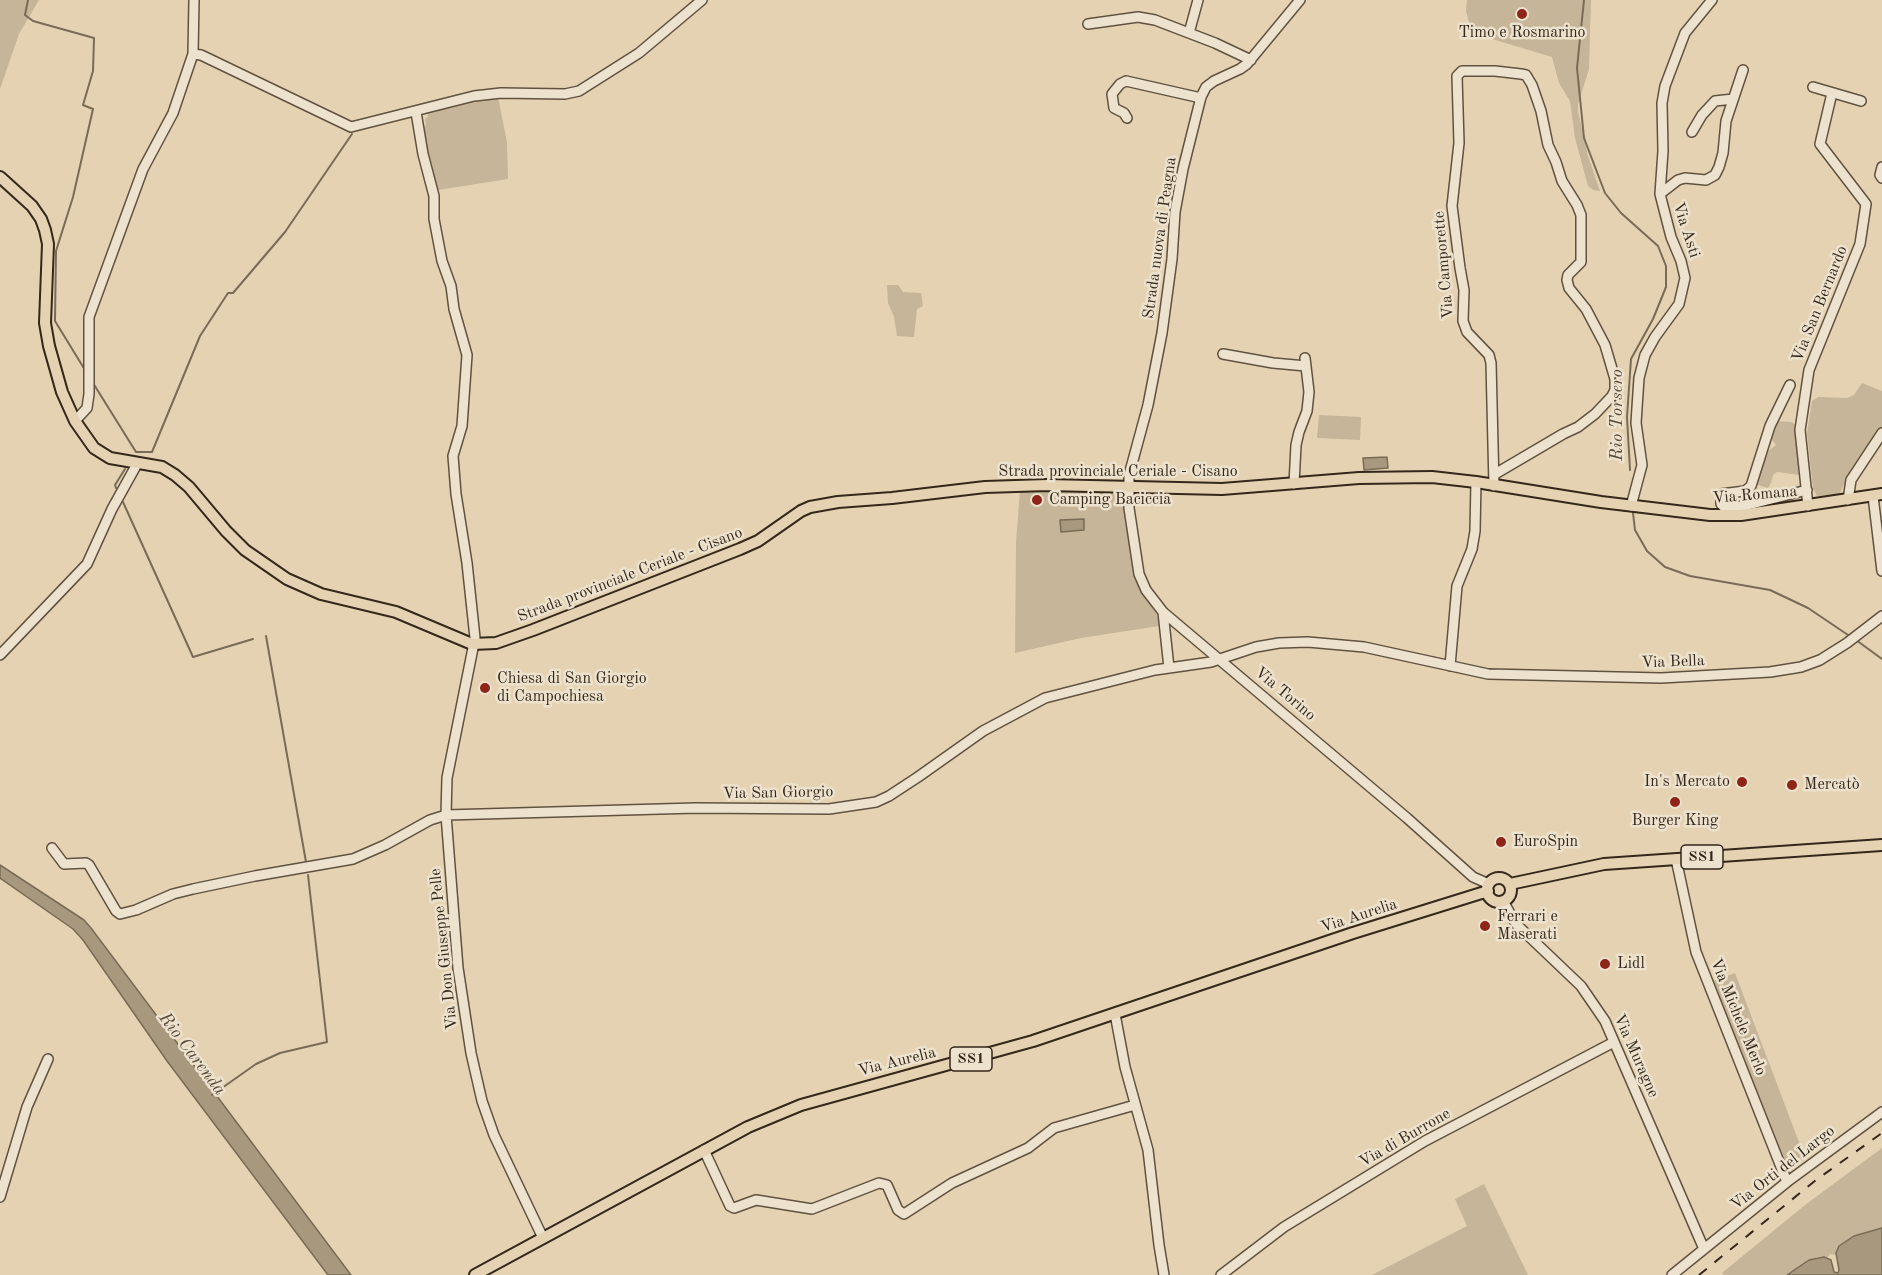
<!DOCTYPE html>
<html>
<head>
<meta charset="utf-8">
<style>
	body { margin:0 }
	canvas { display:block; background:#e4d2b2 }
</style>
</head>
<body>
<canvas width="1882" height="1275"></canvas>
<script>
const c = document.querySelector('canvas').getContext('2d');
c.lineJoin = 'round';
function paint(path, color) { c.fillStyle = color; c.fill(path, 'evenodd'); }
const poly = rows => new Path2D(rows.map(r => 'M' + r).join(''));
function stroke(path, color, width, dash) { c.strokeStyle = color; c.lineWidth = width; c.lineCap = dash ? 'butt' : 'round'; c.setLineDash(dash || []); c.stroke(path); }
function label(font, color, halo, rows, align = 'center') {
  c.font = font + ' "Old Standard TT",serif'; c.lineWidth = 5; c.setLineDash([]); c.textBaseline = 'middle'; c.strokeStyle = halo; c.fillStyle = color; for (const [text, x, y, turn = 0] of rows) {
    c.save(); c.translate(x, y); c.rotate((+turn || 0) * Math.PI / 180); c.textAlign = isNaN(turn) ? turn : align; if (halo) c.strokeText(text, 0, 0); c.fillText(text, 0, 0); c.restore();
  }
}
paint(poly([
	[0,0,39,0,19,34,0,89],
	[1467,0,1591,0,1589,69,1578,104,1578,111,1588,156,1600,191,1593,190,1588,186,1575,138,1570,101,1559,83,1552,57,1492,39,1484,32,1470,26,1466,11],
	[498,97,507,142,508,179,438,190,423,131,423,127,426,125,425,119,428,117,427,112,473,98],
	[887,285,898,285,903,292,921,293,923,306,917,309,914,337,897,336,894,317,888,303],
	[1862,383,1882,391,1882,427,1850,472,1839,495,1817,496,1813,489,1807,433,1812,401,1818,397,1847,398,1854,395],
	[1319,415,1361,417,1360,440,1317,438],
	[1777,421,1791,422,1796,425,1799,475,1777,472,1773,475,1771,483,1768,488,1755,484,1766,453,1776,445,1770,437],
	[1020,491,1123,491,1123,505,1136,575,1141,590,1157,615,1159,626,1081,638,1015,653,1016,542],
	[1735,973,1805,1158,1786,1173,1713,981],
	[1882,1148,1882,1228,1852,1237,1839,1246,1836,1255,1830,1254,1828,1257,1818,1257,1809,1260,1787,1275,1724,1275,1722,1273,1805,1205],
	[1484,1184,1528,1275,1372,1275,1467,1226,1455,1199]
]), '#c6b598');
const water = poly([
	[1387,457,1388,468,1364,470,1363,458,1387,457],
	[1084,519,1084,530,1061,532,1060,520,1084,519],
	[0,865,84,920,91,928,351,1275,328,1275,167,1061,83,940,73,929,0,878,0,865],
	[1882,1228,1882,1275,1787,1275,1809,1260,1824,1257,1831,1260,1834,1272,1838,1273,1839,1270,1836,1253,1839,1246,1854,1236,1882,1228]
]);
paint(water, '#a8987e');
stroke(water, '#7a6b56', 1.5);
stroke(poly([
	[28,0,25,15,33,21,94,38,93,71,83,105,93,109,73,197,56,251,55,321,85,370],
	[1584,0,1577,68,1584,138,1605,193,1621,213,1658,246,1666,266,1666,287,1653,319,1631,359,1627,417,1630,470],
	[93,383,136,452],
	[136,452,152,452,200,336,228,293,233,293,285,232,352,134],
	[116,488,115,485,125,469],
	[123,502,193,657,253,639],
	[1633,513,1635,530,1647,551,1665,567,1690,576,1770,590,1808,608,1851,637],
	[266,636,306,862],
	[1856,640,1882,659],
	[212,1095,256,1064,280,1053,327,1042,308,875]
]), '#7a6b56', 2);
const minor = poly([
	[1300,0,1247,64,1240,69,1214,81,1206,87,1201,97,1183,169,1175,212,1172,259,1162,333,1148,405,1129,475,1129,508,1139,574,1146,590,1163,612,1407,818,1473,877,1489,884],
	[1088,24,1138,17,1155,20,1215,43,1251,60],
	[1189,33,1198,0],
	[193,54,201,55,351,127,474,96,501,93,565,94,579,91,639,53,702,0],
	[1813,87,1861,101],
	[416,112,423,154,434,196,434,219,442,261,451,286,454,309,467,355,462,426,453,456,456,494,467,563,475,638,447,778,446,815,458,968,471,1053,482,1101,494,1135,543,1238],
	[1127,118,1124,113,1114,108,1112,94,1120,84,1126,81,1201,98],
	[1692,132,1702,115,1715,101,1733,99],
	[1882,167,1880,175,1882,178],
	[1660,194,1678,180,1685,178,1706,180,1715,175,1719,167,1723,153,1726,121,1743,70],
	[1223,354,1273,363,1306,366],
	[1790,385,1770,426,1751,486,1745,491,1721,494,1721,504,1724,507,1744,506,1807,490],
	[75,421,87,408,89,394,89,317,143,169,173,113,193,54,194,0],
	[1294,484,1296,445,1299,432,1307,411,1309,392,1305,358],
	[1494,486,1491,363,1489,355,1467,332,1463,321,1464,290,1460,268,1452,206,1459,143,1457,76,1462,71,1495,71,1521,74,1526,75,1532,85,1541,111,1548,145,1556,162,1562,181,1577,205,1581,215,1581,262,1568,275,1567,280,1569,288,1586,309,1605,345,1615,379,1615,390,1612,396,1595,414,1578,427,1563,434,1495,474],
	[1873,496,1882,571],
	[1848,500,1851,480,1882,433],
	[1631,506,1642,465,1636,423,1639,378,1645,355,1655,337,1679,304,1685,278,1681,261,1671,237,1660,194,1663,151,1662,103,1665,86,1685,33,1712,0],
	[1808,506,1800,430,1809,370,1860,244,1866,204,1820,144,1832,93],
	[1163,612,1169,668],
	[0,655,87,564,112,509,137,464],
	[1450,666,1457,586,1472,549,1475,531,1476,482],
	[52,848,64,864,86,863,89,865,116,911,120,914,136,910,173,894,193,889,255,876,353,859,385,845,430,820,446,815,696,808,829,809,876,802,889,796,918,777,983,731,1045,698,1155,670,1211,662,1256,647,1279,643,1308,642,1364,647,1488,674,1661,678,1770,672,1801,667,1820,660,1847,643,1882,616],
	[1676,859,1696,952,1787,1182],
	[1503,901,1516,924,1581,986,1605,1021,1704,1249],
	[1115,1014,1125,1067,1148,1150,1159,1245,1164,1275],
	[704,1150,730,1206,734,1208,756,1200,812,1209,879,1183,887,1185,898,1210,904,1214,952,1183,1028,1148,1054,1128,1135,1105],
	[0,1197,27,1107,48,1059],
	[1221,1275,1284,1227,1425,1141,1614,1042],
	[1672,1275,1787,1182,1882,1112]
]);
const major = poly([
	[0,177,32,206,41,219,45,230,48,244,45,323,49,346,62,392,75,421,94,448,110,458,162,467,175,475,189,487,226,531,245,550,287,579,321,594,396,612,472,644,496,643,533,630,740,549,758,541,801,511,810,507,838,502,892,498,985,487,1047,485,1222,489,1359,478,1432,477,1476,482,1601,502,1710,515,1741,515,1882,494],
	'1487 890a12 12 0 1 1 24 0a12 12 0 1 1-24 0Z',
	[1510,884,1604,864,1882,845],
	[475,1275,748,1127,801,1105,1033,1041,1353,933,1488,891]
]);
stroke(minor, '#615240', 12);
stroke(major, '#35271a', 14);
stroke(minor, '#ede2cd', 9);
stroke(major, '#e4d2b2', 10);
stroke(poly([
	[1699,1275,1816,1180,1882,1133]
]), '#35271a', 2, [10, 10]);
for (const [x, y, r, color] of [
	[1522,14,6,"#8f2418"],
	[1037,500,6,"#8f2418"],
	[485,688,6,"#8f2418"],
	[1742,782,6,"#8f2418"],
	[1792,785,6,"#8f2418"],
	[1675,802,6,"#8f2418"],
	[1501,842,6,"#8f2418"],
	[1485,926,6,"#8f2418"],
	[1605,964,6,"#8f2418"]
]) { const dot = new Path2D(); dot.arc(x, y, r, 0, 2 * Math.PI); c.fillStyle = color; c.fill(dot); stroke(dot, '#ede2cd', 2); }
for (const [x, y, w] of [
	[1702,857,42],
	[971,1059,42]
]) { const box = new Path2D(); box.roundRect(x - w / 2, y - 12, w, 24, 4.5); c.fillStyle = '#ede2cd'; c.fill(box); stroke(box, '#35271a', 1.5); }
label('bold 15px', '#35271a', null, [
	["SS1",1702,857],
	["SS1",971,1059]
]);
label('16px', '#35271a', '#ede2cd', [
	["Timo e Rosmarino",1522,33,"center"],
	["Camping Baciccia",1049,500],
	["Chiesa di San Giorgio",497,679],
	["di Campochiesa",497,697],
	["In's Mercato",1730,782,"right"],
	["Mercatò",1804,785],
	["Burger King",1675,821,"center"],
	["EuroSpin",1513,842],
	["Ferrari e",1497,917],
	["Maserati",1497,935],
	["Lidl",1617,964]
], 'left');
label('16px', '#35271a', '#ede2cd', [
	["Via Asti",1686,230,72],
	["Strada nuova di Peagna",1160,238,-82],
	["Via Camporette",1444,265,-95],
	["Via San Bernardo",1820,304,-68],
	["Strada provinciale Ceriale - Cisano",1118,472],
	["Via Romana",1755,495,-5],
	["Strada provinciale Ceriale - Cisano",630,575,-21],
	["Via Bella",1673,662,-2],
	["Via Torino",1285,694,40],
	["Via San Giorgio",778,793,-1],
	["Via Aurelia",1359,916,-18],
	["Via Don Giuseppe Pelle",444,949,-96],
	["Via Michele Merlo",1738,1017,68],
	["Via Muragne",1636,1056,66],
	["Via Aurelia",897,1062,-14],
	["Via di Burrone",1405,1138,-30],
	["Via Orti del Largo",1783,1168,-38]
]);
label('italic 18px', '#584938', '#ede2cd', [
	["Rio Torsero",1617,415,-90],
	["Rio Carenda",192,1054,53]
]);
</script>
</body>
</html>
